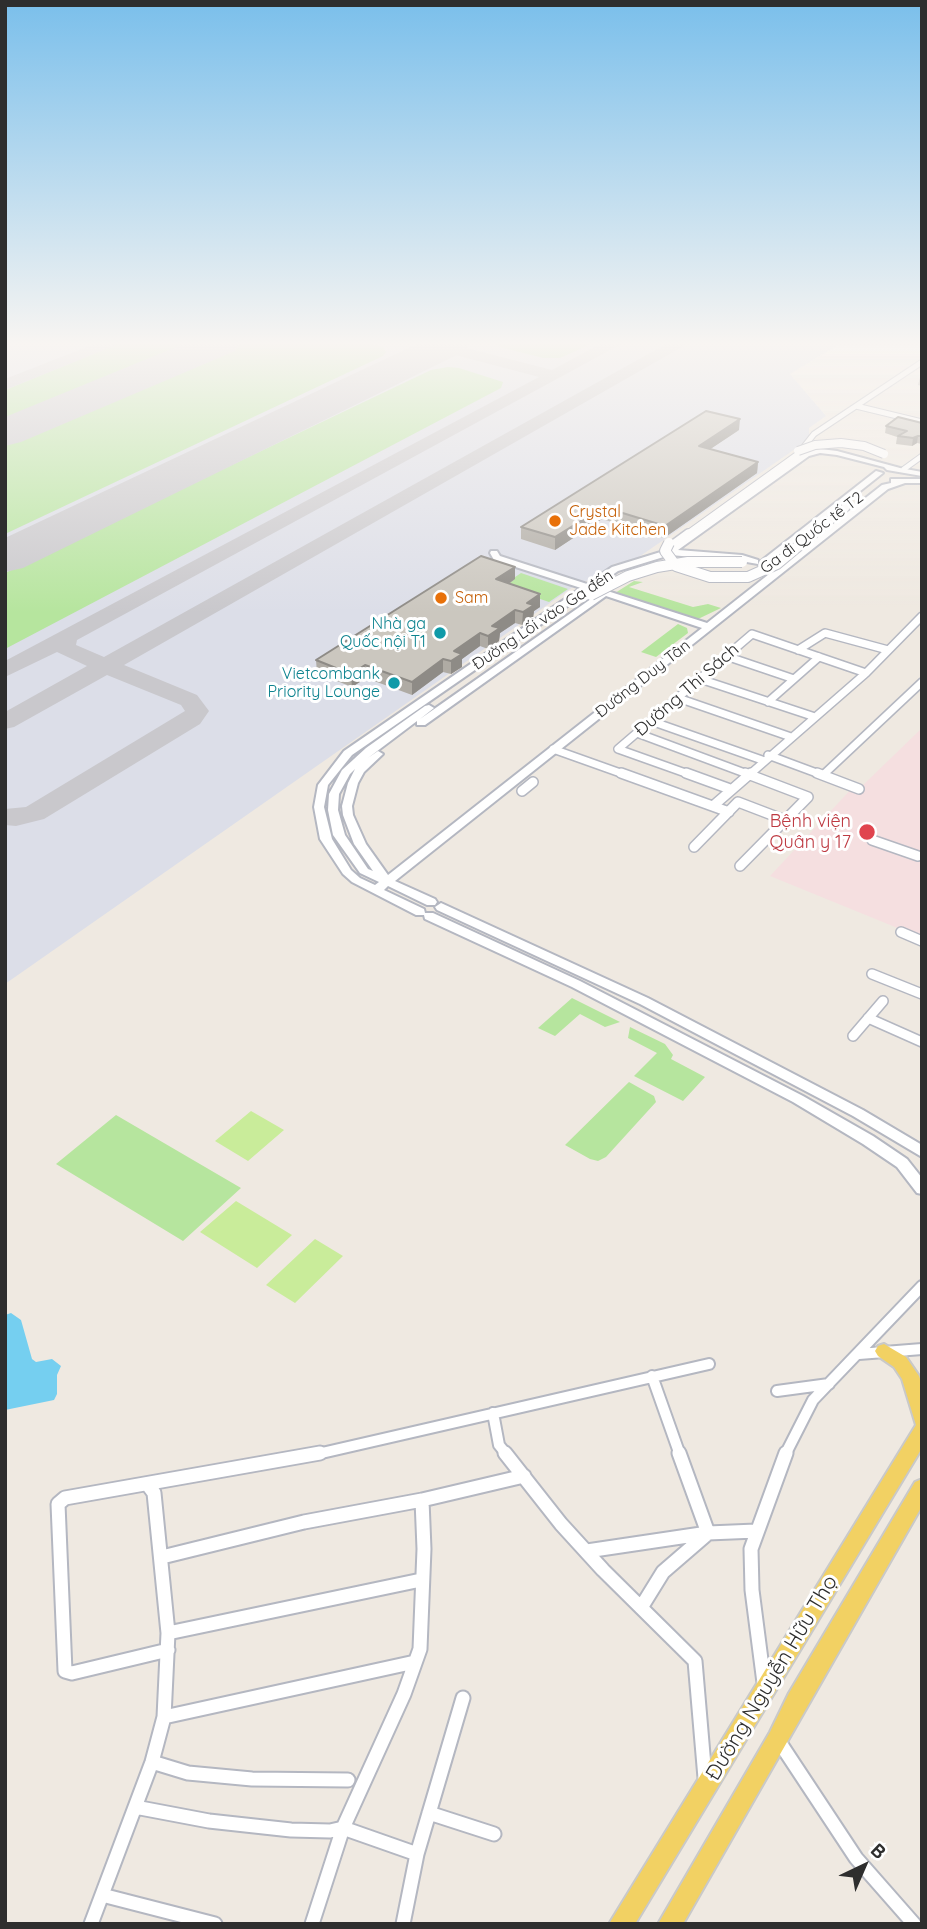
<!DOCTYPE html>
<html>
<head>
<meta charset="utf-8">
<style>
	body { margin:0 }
	#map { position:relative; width:927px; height:1929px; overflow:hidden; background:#efe9e1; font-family:Quicksand,sans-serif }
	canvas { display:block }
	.frame { position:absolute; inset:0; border:7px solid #2e2e2e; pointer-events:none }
	.north { position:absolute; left:829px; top:1831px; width:70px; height:70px; -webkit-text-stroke:5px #fff; paint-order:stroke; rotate:44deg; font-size:19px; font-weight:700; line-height:28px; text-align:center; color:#2e2e2e }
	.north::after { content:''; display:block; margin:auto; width:24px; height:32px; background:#2e2e2e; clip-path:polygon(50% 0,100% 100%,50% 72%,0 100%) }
</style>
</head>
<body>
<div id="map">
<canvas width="927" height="1929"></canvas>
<div class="frame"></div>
<div class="north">B</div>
</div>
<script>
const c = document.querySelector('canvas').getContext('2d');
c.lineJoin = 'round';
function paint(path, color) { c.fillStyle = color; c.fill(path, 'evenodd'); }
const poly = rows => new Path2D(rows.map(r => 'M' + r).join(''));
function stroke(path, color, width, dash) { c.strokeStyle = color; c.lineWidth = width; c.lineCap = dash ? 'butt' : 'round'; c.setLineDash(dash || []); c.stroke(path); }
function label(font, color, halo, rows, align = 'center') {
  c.font = font + ' Quicksand,sans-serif'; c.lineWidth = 6; c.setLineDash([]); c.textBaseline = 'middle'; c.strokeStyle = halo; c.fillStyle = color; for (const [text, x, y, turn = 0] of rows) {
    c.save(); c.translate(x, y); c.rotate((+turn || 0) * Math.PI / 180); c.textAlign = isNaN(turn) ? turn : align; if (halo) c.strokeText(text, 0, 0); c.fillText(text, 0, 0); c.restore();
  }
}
paint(poly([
	[922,728,922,938,770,876,855,785,861,787]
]), '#f5dfe0');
paint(poly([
	[5,343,841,343,790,374,826,416,809,428,809,437,798,447,636,559,614,564,591,580,580,582,5,984]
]), '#dcdee8');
paint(poly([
	[120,343,187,343,5,418,5,390],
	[235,343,369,343,383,347,386,352,383,356,5,534,5,440],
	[497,343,593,343,560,358,543,358,500,347],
	[448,367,459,368,503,382,501,388,5,649,5,573,431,370],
	[521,573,568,589,549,602,502,586],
	[634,581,643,582,629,587,693,607,708,604,721,608,698,619,615,593],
	[678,624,687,628,688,633,656,657,641,652],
	[572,998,620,1022,605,1027,580,1014,555,1036,538,1028],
	[630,1027,665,1044,673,1055,671,1059,705,1077,683,1101,634,1076,657,1053,628,1038],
	[629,1082,654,1096,656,1102,606,1157,598,1161,590,1159,565,1145],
	[116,1115,241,1188,183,1241,56,1164]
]), '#b6e59e');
paint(poly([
	[251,1111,284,1130,248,1161,215,1141],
	[236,1201,292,1235,257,1268,200,1232],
	[315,1239,343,1256,295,1303,266,1285]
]), '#c9ec9a');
paint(poly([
	[11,1313,21,1320,32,1359,36,1362,52,1359,61,1366,57,1375,57,1394,54,1400,5,1410,5,1315]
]), '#75cff0');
paint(poly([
	[97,343,121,343,5,390,5,379,97,343],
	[419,343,447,343,552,370,602,343,623,343,77,640,76,645,104,657,668,343,689,343,124,665,197,695,209,711,200,724,44,819,16,826,5,825,5,809,26,807,185,711,181,705,107,675,14,727,5,729,5,712,87,666,57,652,5,677,5,661,539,377,421,346,419,343]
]), '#c9c8cc');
paint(poly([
	[186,343,240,343,235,351,21,442,5,446,5,417,186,343],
	[419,343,470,343,465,351,23,568,5,572,5,538,419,343]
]), '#c9c8cc');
const streetFar4 = poly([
	[856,406,922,422],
	[904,469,922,456],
	[685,535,799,453,814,434,922,362]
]);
const streetFar3 = poly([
	[670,552,673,544,688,533],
	[798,650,825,633,888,650],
	[726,656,794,679],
	[700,679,815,717],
	[678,698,791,737],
	[768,702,819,657],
	[651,721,762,760],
	[637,733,750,775],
	[553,749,626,775],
	[618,749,752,634,866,673],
	[618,749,691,775],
	[768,755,822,775],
	[749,775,866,673,922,616],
	[823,775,922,682]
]);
const streetFar2 = poly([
	[621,773,729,812],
	[686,773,730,789],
	[817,773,859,789],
	[522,791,533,782],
	[713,806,751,773],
	[872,840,918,856],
	[694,847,738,802,785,820],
	[740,866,808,797,745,773],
	[901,932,922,941],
	[872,974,922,994],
	[868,1018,922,1042],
	[853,1036,883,1001]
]);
const streetFar1 = poly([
	[859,1354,922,1349],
	[652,1376,680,1455],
	[777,1391,829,1384],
	[493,1413,499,1445,507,1455],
	[313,1455,709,1364],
	[785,1455,813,1400,922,1286]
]);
const street = poly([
	[505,1453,561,1524,603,1570,695,1661,705,1778],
	[679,1453,708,1533],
	[587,1551,708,1533,756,1531],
	[162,1557,304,1522,422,1500,524,1476],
	[642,1606,663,1572,707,1534],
	[168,1633,421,1580],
	[168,1650,72,1673,65,1671,58,1504,65,1498,320,1453],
	[764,1683,752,1590,751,1549,786,1453],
	[164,1717,415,1662],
	[778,1740,856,1858,914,1924],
	[152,1762,188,1773,252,1779,348,1780],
	[135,1807,209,1821,291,1830,330,1831,343,1828,417,1854],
	[429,1813,494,1834],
	[102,1895,215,1924],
	[91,1924,152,1762,164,1717,168,1633,154,1493,148,1485],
	[312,1924,343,1828,404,1694,420,1649,424,1549,422,1500],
	[403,1924,417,1854,463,1698]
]);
const secondary = poly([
	[820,449,837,451,900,468,922,472,922,476,887,470,884,467,837,455,820,453,809,456,678,550,742,555,758,560,758,564,741,561,670,555,618,571,595,587,707,623,882,485,891,483,891,479,922,479,922,483,905,483,888,489,395,881,435,899,437,902,435,905,427,905,388,886,384,890,424,909,425,913,433,913,580,981,803,1096,873,1136,907,1159,922,1178,922,1194,917,1193,897,1167,863,1144,793,1102,572,987,425,919,424,915,416,915,352,882,343,874,320,839,314,807,318,785,344,751,581,588,494,560,490,553,491,551,497,551,500,556,587,584,612,567,667,550,803,452,820,449],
	[589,591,598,594,420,719,434,708,429,705,425,706,366,748,342,770,329,794,328,810,333,835,360,873,379,882,375,885,360,878,351,870,332,839,324,807,328,785,352,755,589,591],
	[606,596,702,628,388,875,366,844,353,815,352,806,358,783,364,772,383,754,378,751,368,758,417,721,417,725,425,725,606,596],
	[355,769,348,783,342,806,343,815,354,844,373,871,368,869,345,835,338,810,339,794,350,774,355,769],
	[876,471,883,473,767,565,761,565,761,561,876,471],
	[441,903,648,998,863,1110,922,1145,922,1157,853,1116,640,1004,437,910,435,907,441,903]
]);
const primary = poly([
	[884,1344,906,1357,919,1376,922,1385,922,1448,635,1924,609,1924,916,1425,902,1379,894,1367,878,1356,875,1351,878,1346,884,1344],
	[922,1479,922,1506,683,1924,658,1924,770,1732,789,1693,915,1482,922,1479]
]);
stroke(streetFar4, '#b4b7c1', 7);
stroke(streetFar3, '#b4b7c1', 10);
stroke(streetFar2, '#b4b7c1', 12);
stroke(streetFar1, '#b4b7c1', 14);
stroke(street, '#b4b7c1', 17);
stroke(secondary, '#b4b7c1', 4);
stroke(primary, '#c9c9c9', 4);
stroke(streetFar4, '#fff', 5);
stroke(streetFar3, '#fff', 7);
stroke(streetFar2, '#fff', 9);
stroke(streetFar1, '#fff', 10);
stroke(street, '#fff', 13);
paint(secondary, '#fff');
paint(primary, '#f2d163');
const secondaryBridgeFar1 = poly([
	[798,451,815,445,841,443,864,446,884,454],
	[812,535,845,508]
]);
const secondaryBridge = poly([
	[669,543,665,551,676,566,710,577,748,577,777,564,814,533],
	[591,595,628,576,657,567,688,562,742,562]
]);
stroke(secondaryBridgeFar1, '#b4b7c1', 10, []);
stroke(secondaryBridge, '#b4b7c1', 12, []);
stroke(secondaryBridgeFar1, '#fff', 8);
stroke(secondaryBridge, '#fff', 10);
paint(poly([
	[922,376,922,386,918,385,920,377],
	[922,423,922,444,917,443,912,446,896,444,897,437,885,433,886,426],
	[739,430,710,449,758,462,757,473,664,538,602,519,555,550,521,539,521,527],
	[515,579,509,584,540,607,534,611,533,618,522,625,515,623,500,633,499,641,488,649,480,646,462,659,462,667,451,674,443,672,412,695,366,678,352,687,317,673,316,660]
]), '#afaba4');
paint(poly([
	[740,419,739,430,697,458,699,446],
	[918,436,917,443,912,446,913,438],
	[758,462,757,473,664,538,665,526],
	[603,507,602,519,555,550,555,537],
	[515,567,515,579,496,592,496,579],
	[540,594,540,607,534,611,533,618,522,625,523,612,527,603],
	[515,610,515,623,500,633,499,641,488,649,488,636,492,626],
	[480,633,480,646,462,659,462,667,451,674,451,661,454,651],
	[443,659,443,672,412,695,412,682],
	[365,665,366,678,352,687,351,674]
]), '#8e8b86');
const building = poly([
	[706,411,740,419,699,446,758,462,665,526,603,507,555,537,521,527,706,411],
	[898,417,922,423,922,436,918,436,913,438,898,436,907,431,886,426,898,417],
	[481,556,515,567,496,579,540,594,527,603,534,605,523,612,515,610,492,626,500,628,488,636,480,633,454,651,462,654,451,661,443,659,412,682,365,665,351,674,316,660,481,556]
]);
paint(building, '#cbc7bf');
stroke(building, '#8e8b86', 2);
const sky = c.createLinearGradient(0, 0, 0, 613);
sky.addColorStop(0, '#7abfeb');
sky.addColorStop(0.56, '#f8f5f2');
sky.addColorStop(1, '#f8f5f200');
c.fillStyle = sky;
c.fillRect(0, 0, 927, 613);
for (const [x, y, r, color] of [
	[555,521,7,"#e8710a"],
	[441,598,7,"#e8710a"],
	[440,633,7,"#0f9aa8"],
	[394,683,7,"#0f9aa8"],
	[867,832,9,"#e0444e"]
]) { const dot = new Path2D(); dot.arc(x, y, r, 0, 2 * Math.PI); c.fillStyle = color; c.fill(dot); stroke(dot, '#fff', 2.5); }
label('16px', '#c56008', '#fff', [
	["Crystal",569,512],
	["Jade Kitchen",569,530],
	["Sam",455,598]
], 'left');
label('16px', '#2e2e2e', '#fff', [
	["Ga đi Quốc tế T2",812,533,-37],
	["Đường Lối vào Ga đến",543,620,-34],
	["Đường Duy Tân",643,679,-38]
]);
label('16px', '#0d838f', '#fff', [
	["Nhà ga",426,624],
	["Quốc nội T1",426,642],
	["Vietcombank",380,674],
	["Priority Lounge",380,692]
], 'right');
label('18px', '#2e2e2e', '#fff', [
	["Đường Thi Sách",687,690,-41]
]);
label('18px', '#be3a42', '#fff', [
	["Bệnh viện",851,822],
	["Quân y 17",851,843]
], 'right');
label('21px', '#2e2e2e', '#fff', [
	["Đường Nguyễn Hữu Thọ",772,1678,-59]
]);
</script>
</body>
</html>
